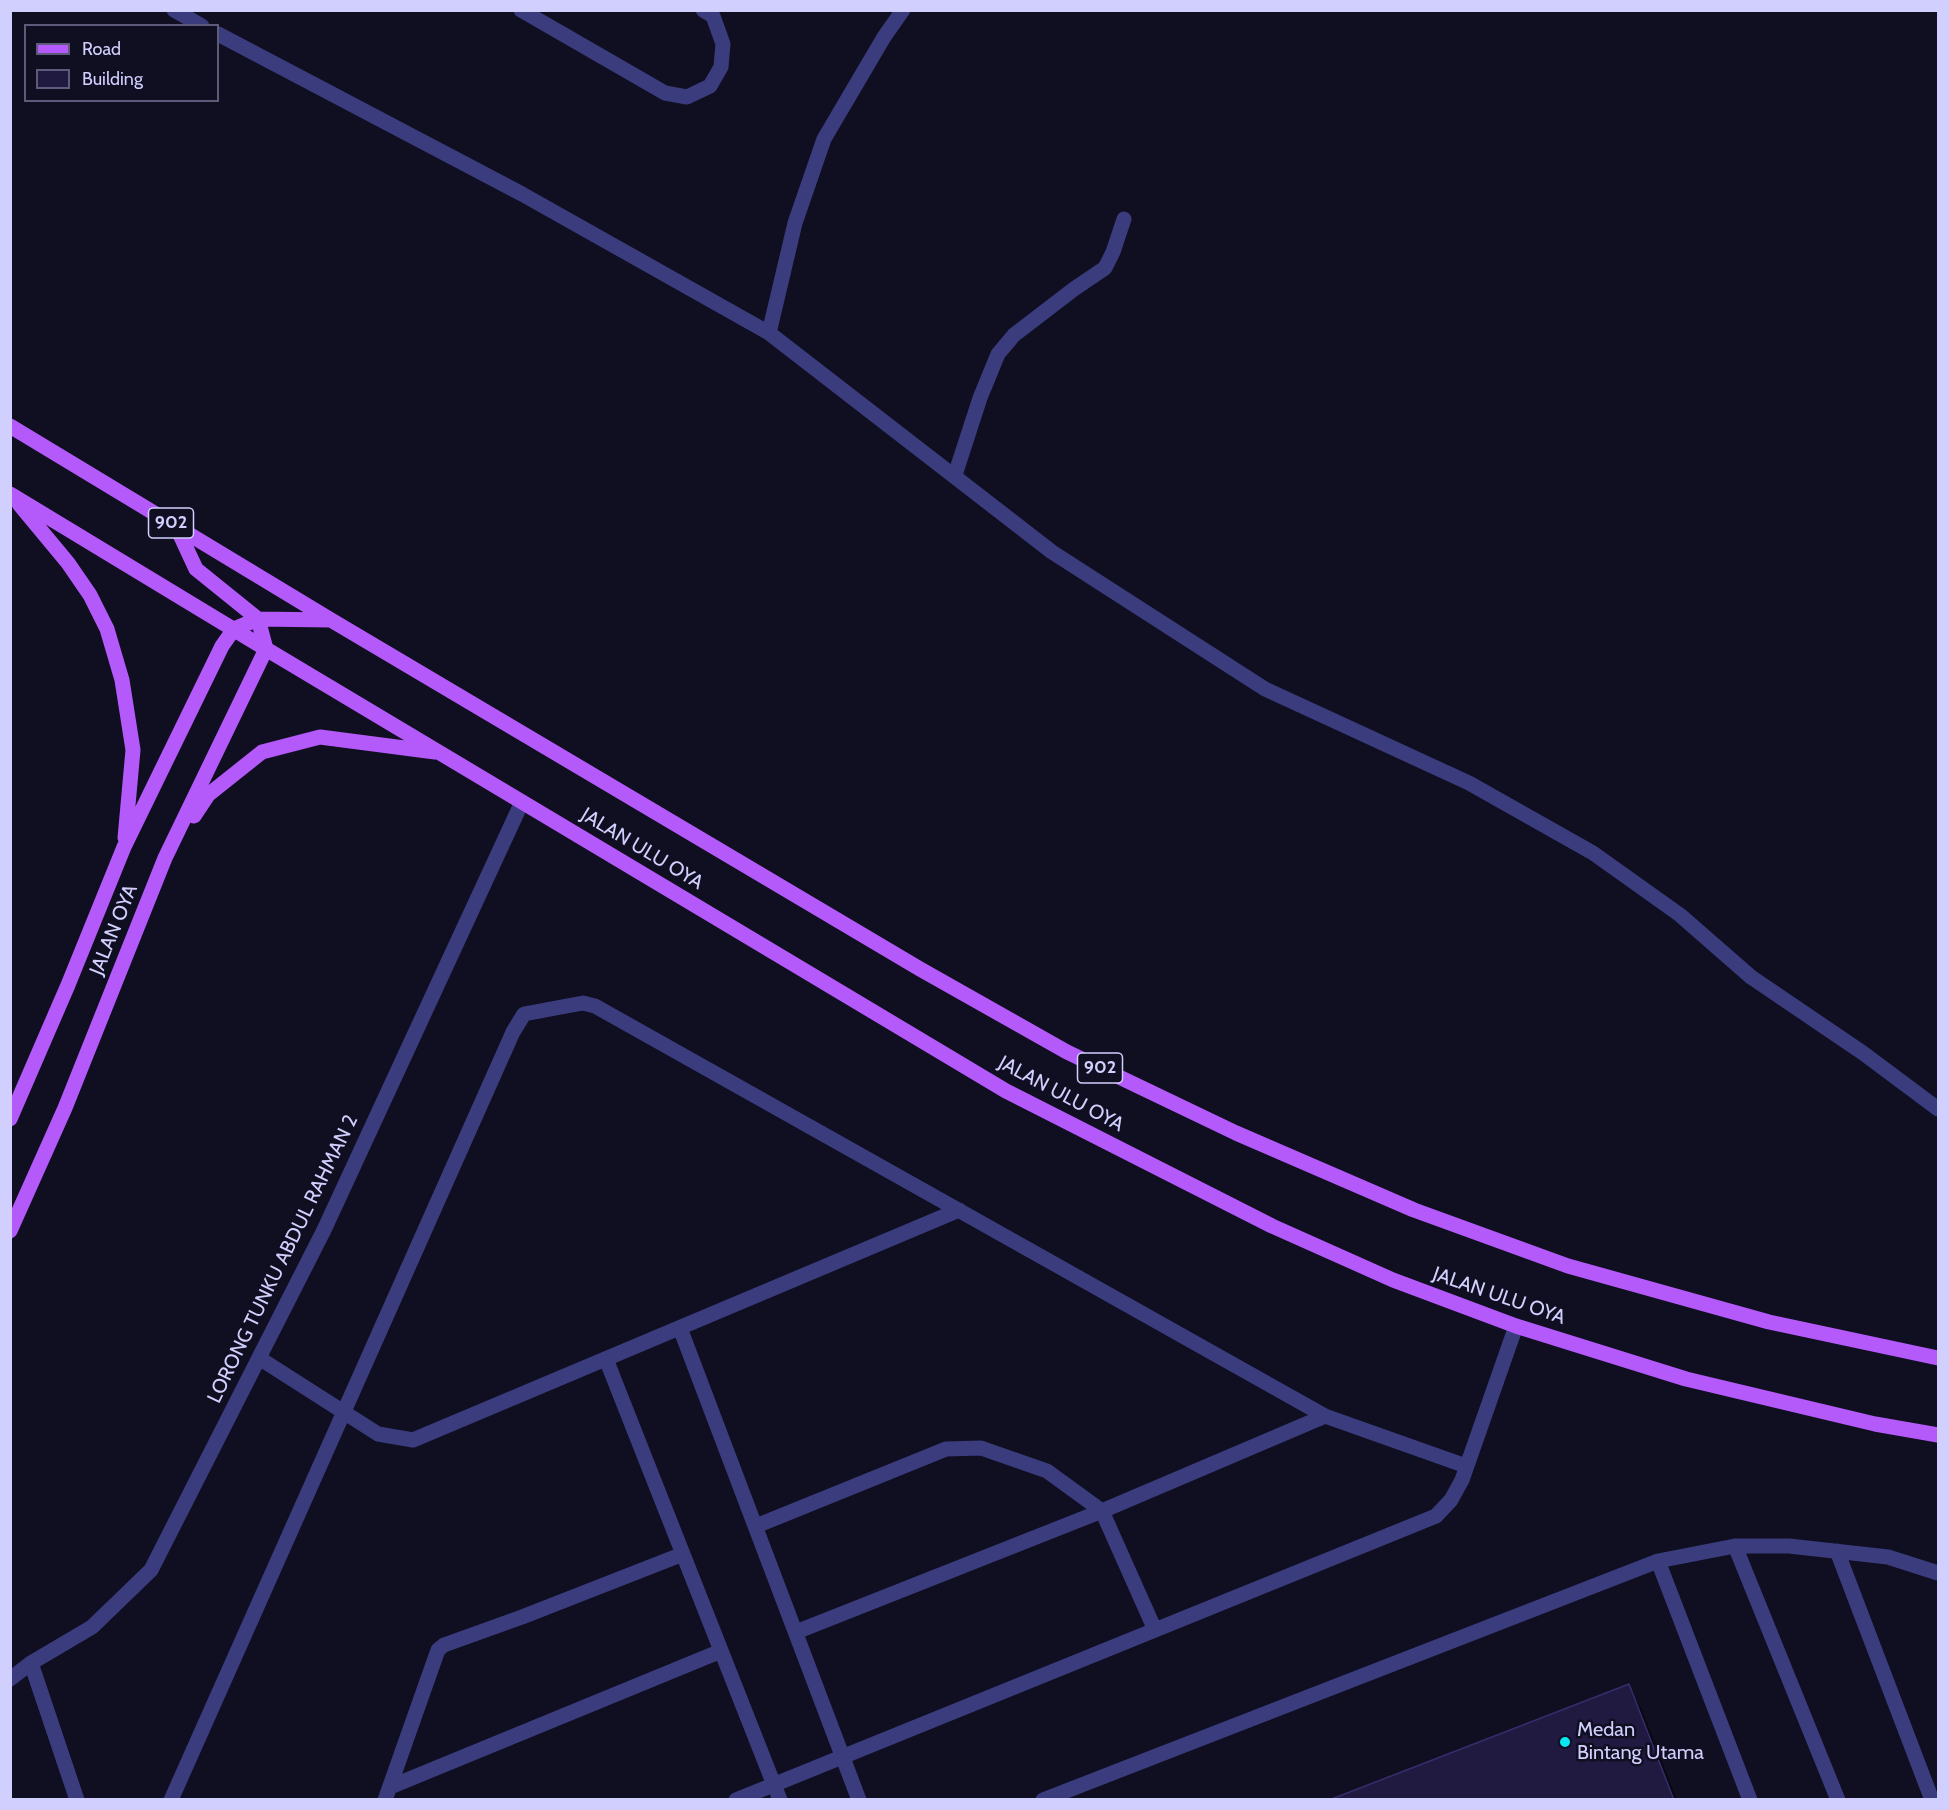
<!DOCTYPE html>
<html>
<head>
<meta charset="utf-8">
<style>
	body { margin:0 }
	#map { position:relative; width:1949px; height:1810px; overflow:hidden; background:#100e21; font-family:Cabin,sans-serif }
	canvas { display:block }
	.frame { position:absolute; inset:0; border:12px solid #d1cffd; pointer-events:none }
	.legend { position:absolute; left:24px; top:24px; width:195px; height:78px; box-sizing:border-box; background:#100e21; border:2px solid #5d5b79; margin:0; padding:8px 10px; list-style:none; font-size:18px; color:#d1cffd }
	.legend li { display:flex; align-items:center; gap:12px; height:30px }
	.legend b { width:30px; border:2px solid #5d5b79 }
</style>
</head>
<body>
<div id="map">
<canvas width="1949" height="1810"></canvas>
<div class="frame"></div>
<ul class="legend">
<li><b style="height:8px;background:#b45afa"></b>Road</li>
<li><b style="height:16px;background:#201a41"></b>Building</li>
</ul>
</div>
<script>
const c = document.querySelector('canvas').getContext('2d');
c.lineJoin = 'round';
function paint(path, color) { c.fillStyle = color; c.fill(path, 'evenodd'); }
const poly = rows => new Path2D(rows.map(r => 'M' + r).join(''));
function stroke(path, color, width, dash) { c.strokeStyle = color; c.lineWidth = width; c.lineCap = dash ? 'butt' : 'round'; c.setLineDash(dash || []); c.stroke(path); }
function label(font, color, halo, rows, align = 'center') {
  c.font = font + ' Cabin,sans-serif'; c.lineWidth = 5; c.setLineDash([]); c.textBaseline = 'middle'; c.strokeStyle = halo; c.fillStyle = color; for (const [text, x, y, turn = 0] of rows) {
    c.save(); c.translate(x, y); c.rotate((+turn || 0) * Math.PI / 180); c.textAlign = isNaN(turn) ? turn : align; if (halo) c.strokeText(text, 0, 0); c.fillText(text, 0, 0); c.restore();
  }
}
paint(poly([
	[1628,1686,1642,1710,1677,1800,1334,1800]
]), '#0007');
const building = poly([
	[1629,1684,1674,1800,1329,1800,1629,1684]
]);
paint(building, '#201a41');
stroke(building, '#362d6c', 1.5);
stroke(poly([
	[174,10,202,26],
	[521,10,665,93,687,97,710,86,721,67,723,44,713,16,703,10],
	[218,34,522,194,769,333,1052,552,1265,689,1469,783,1593,853,1680,915,1751,977,1863,1053,1938,1109],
	[769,333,795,223,824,139,884,37,903,10],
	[955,475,980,398,998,354,1014,335,1074,289,1105,268,1113,252,1124,219],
	[680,1328,859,1800],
	[259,1358,378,1434,413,1440,959,1210],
	[606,1359,780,1800],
	[756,1526,946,1449,981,1448,1047,1471,1102,1511,1155,1630],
	[1735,1546,1838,1800],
	[1837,1551,1932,1800],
	[1658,1561,1750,1800],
	[796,1632,1102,1511,1325,1416],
	[31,1663,77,1800],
	[10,1679,31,1663,92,1627,151,1570,324,1230,522,802],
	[390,1787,721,1651],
	[171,1800,513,1032,524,1014,583,1003,595,1006,1325,1416,1466,1466],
	[385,1800,438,1650,444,1645,522,1617,683,1554],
	[736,1800,1436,1516,1451,1500,1462,1480,1516,1326],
	[1043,1800,1658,1561,1735,1546,1789,1546,1888,1557,1938,1573]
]), '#3a3c7e', 15);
stroke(poly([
	[10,426,331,620,920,969,1067,1052,1236,1133,1414,1210,1568,1266,1769,1322,1938,1358],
	[10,494,266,649,1006,1091,1272,1226,1393,1280,1516,1326,1686,1379,1875,1424,1938,1435],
	[19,504,68,563,90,595,107,629,122,680,133,750,125,838],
	[234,629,258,619,331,620],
	[194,816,208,795,262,752,320,737,435,752],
	[10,1119,68,985,124,847,222,646,234,629],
	[10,1231,65,1108,165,858,266,649,258,619,196,569,176,526]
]), '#b45afa', 15);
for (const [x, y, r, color] of [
	[1565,1742,6,"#08e7f1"]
]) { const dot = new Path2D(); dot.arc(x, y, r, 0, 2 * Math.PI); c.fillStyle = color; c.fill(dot); stroke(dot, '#100e21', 2); }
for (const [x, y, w] of [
	[171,523,45],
	[1100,1068,45]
]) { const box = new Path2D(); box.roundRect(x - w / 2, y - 15, w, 30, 4.5); c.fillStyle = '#100e21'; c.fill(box); stroke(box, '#d1cffd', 1.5); }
label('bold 18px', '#d1cffd', null, [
	["902",171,523],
	["902",1100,1068]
]);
label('20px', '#d1cffd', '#100e21', [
	["JALAN ULU OYA",642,849,31],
	["JALAN OYA",114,930,-68],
	["JALAN ULU OYA",1061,1094,28],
	["LORONG TUNKU ABDUL RAHMAN 2",283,1259,-64],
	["JALAN ULU OYA",1499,1296,19]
]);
label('20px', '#d1cffd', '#100e21', [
	["Medan",1577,1730],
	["Bintang Utama",1577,1753]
], 'left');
</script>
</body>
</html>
